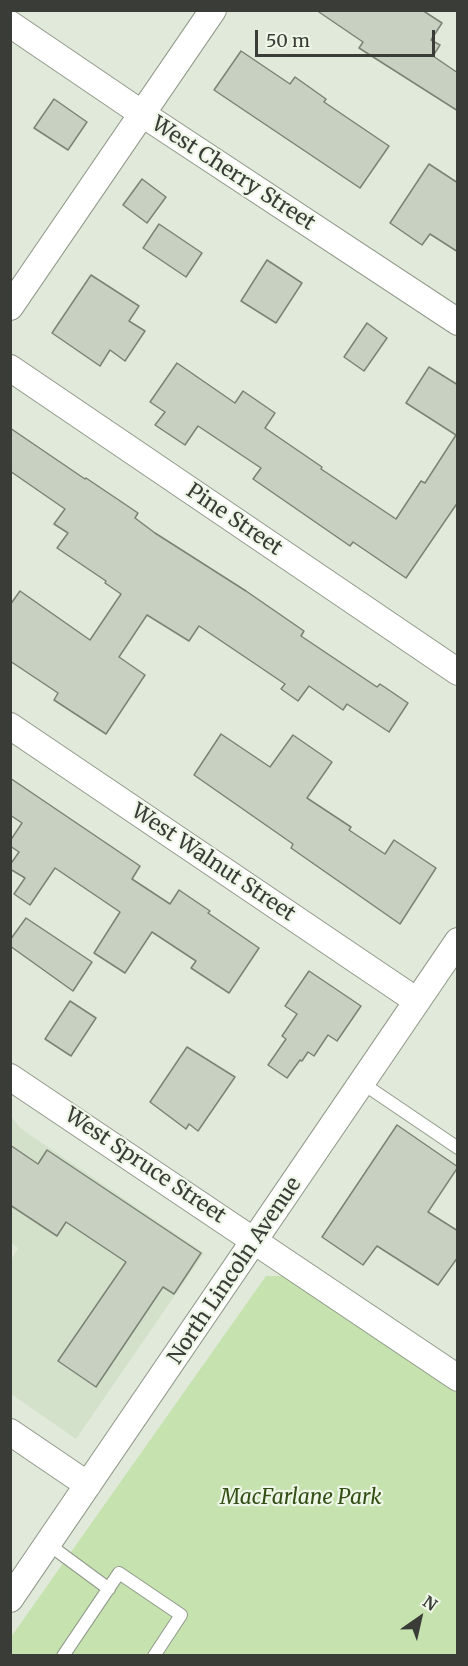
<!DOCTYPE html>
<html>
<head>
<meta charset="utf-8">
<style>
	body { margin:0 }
	#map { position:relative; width:468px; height:1666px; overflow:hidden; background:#e1eada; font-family:Merriweather,serif }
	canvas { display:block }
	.frame { position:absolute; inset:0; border:12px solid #3a3d37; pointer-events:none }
	.north { position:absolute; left:390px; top:1588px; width:60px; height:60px; -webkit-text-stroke:4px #eef7e7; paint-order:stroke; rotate:34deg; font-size:16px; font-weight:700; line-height:24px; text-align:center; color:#3a3d37 }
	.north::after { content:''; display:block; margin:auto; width:21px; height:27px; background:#3a3d37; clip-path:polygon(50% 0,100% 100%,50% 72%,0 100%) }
	.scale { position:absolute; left:255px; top:30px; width:180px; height:27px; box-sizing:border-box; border:3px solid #3a3d37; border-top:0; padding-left:8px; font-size:18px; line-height:21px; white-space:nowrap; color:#3a3d37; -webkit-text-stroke:4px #eef7e7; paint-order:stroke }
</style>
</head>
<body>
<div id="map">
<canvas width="468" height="1666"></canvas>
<div class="frame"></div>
<div class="north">N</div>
<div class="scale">50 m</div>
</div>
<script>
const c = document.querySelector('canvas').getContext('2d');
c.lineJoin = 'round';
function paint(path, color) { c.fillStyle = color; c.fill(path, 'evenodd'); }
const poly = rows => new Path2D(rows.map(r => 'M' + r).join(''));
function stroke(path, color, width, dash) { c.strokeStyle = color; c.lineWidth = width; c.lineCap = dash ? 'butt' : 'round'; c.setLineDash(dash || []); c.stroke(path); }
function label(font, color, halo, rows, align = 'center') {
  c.font = font + ' Merriweather,serif'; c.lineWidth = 4.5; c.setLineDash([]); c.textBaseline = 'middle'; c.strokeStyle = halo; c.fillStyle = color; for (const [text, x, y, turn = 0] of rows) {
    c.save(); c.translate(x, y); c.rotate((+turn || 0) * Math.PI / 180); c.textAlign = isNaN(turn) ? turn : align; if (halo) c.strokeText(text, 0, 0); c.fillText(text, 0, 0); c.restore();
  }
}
paint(poly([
	[10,1115,20,1128,204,1253,76,1439,11,1394,11,1260,18,1248,11,1243]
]), '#d4e1ca');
paint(poly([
	[266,1276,285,1276,457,1393,457,1655,11,1656,11,1637]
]), '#c6e2af');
const building = poly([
	[316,10,422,10,442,23,431,40,440,45,433,56,458,73,458,111,359,48,363,42,316,10],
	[241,51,290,84,295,77,326,99,324,102,389,146,360,188,214,90,241,51],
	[54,99,87,122,68,150,34,128,54,99],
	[429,164,458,183,458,252,430,234,422,245,390,223,429,164],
	[142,179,166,197,147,223,123,205,142,179],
	[159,224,202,253,186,277,143,248,159,224],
	[267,260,302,283,276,323,241,301,267,260],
	[91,275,139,306,129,321,145,331,125,361,110,350,100,366,52,333,91,275],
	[367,323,387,338,364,371,344,357,367,323],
	[177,363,235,403,243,391,275,413,265,428,322,467,321,469,396,519,421,481,425,483,456,435,406,403,429,367,458,385,458,502,406,578,353,542,350,546,253,479,261,468,198,426,185,445,155,425,165,412,150,402,177,363],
	[10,428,85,479,86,478,138,513,135,518,155,533,246,591,304,631,301,636,377,687,380,684,408,703,389,732,347,704,343,710,309,686,298,701,281,689,285,684,199,626,189,641,147,615,119,657,145,675,106,734,54,700,58,693,10,661,10,605,20,591,90,640,121,594,105,583,106,581,57,548,68,533,54,524,65,509,10,471,10,428],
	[221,734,270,767,293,735,332,762,307,798,351,827,349,830,385,854,394,840,436,868,400,924,291,848,293,844,194,775,221,734],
	[10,778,140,866,132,879,170,904,179,890,210,911,208,913,259,948,229,993,191,968,196,961,152,932,125,973,94,953,120,912,55,868,30,905,14,894,25,878,10,869,10,865,19,852,10,846,10,841,22,823,10,815,10,778],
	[26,918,92,962,73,991,10,946,10,940,26,918],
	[309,971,361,1006,337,1041,328,1035,314,1056,308,1052,302,1061,300,1060,287,1078,268,1065,286,1039,282,1036,297,1014,285,1006,309,971],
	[70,1001,96,1018,71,1056,45,1039,70,1001],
	[187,1047,235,1077,198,1131,189,1124,186,1129,150,1102,187,1047],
	[397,1125,458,1167,428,1212,458,1231,458,1257,438,1285,377,1246,363,1265,322,1237,397,1125],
	[10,1145,38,1164,47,1150,201,1253,174,1294,163,1287,96,1387,58,1361,126,1262,66,1222,57,1236,10,1205,10,1145]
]);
paint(building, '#c7d0c1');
stroke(building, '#7b8375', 1.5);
const lane = poly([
	[362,1083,458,1148],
	[48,1544,109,1589],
	[63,1656,119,1573,181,1615,154,1656]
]);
const street = poly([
	[10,24,144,115,458,322],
	[10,307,213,10],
	[10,368,458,672],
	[10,726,417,1001],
	[10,1077,458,1378],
	[10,1432,88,1485],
	[10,1599,458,941]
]);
stroke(lane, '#90998a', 14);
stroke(street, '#90998a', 28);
stroke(lane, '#fff', 12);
stroke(street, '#fff', 26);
label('21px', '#3a3d37', '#eef7e7', [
	["West Cherry Street",233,174,33],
	["Pine Street",234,520,34],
	["West Walnut Street",213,863,34],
	["West Spruce Street",145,1166,34],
	["North Lincoln Avenue",235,1271,-56]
]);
label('italic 21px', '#344f16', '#eef7e7', [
	["MacFarlane Park",301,1498]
]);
</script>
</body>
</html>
